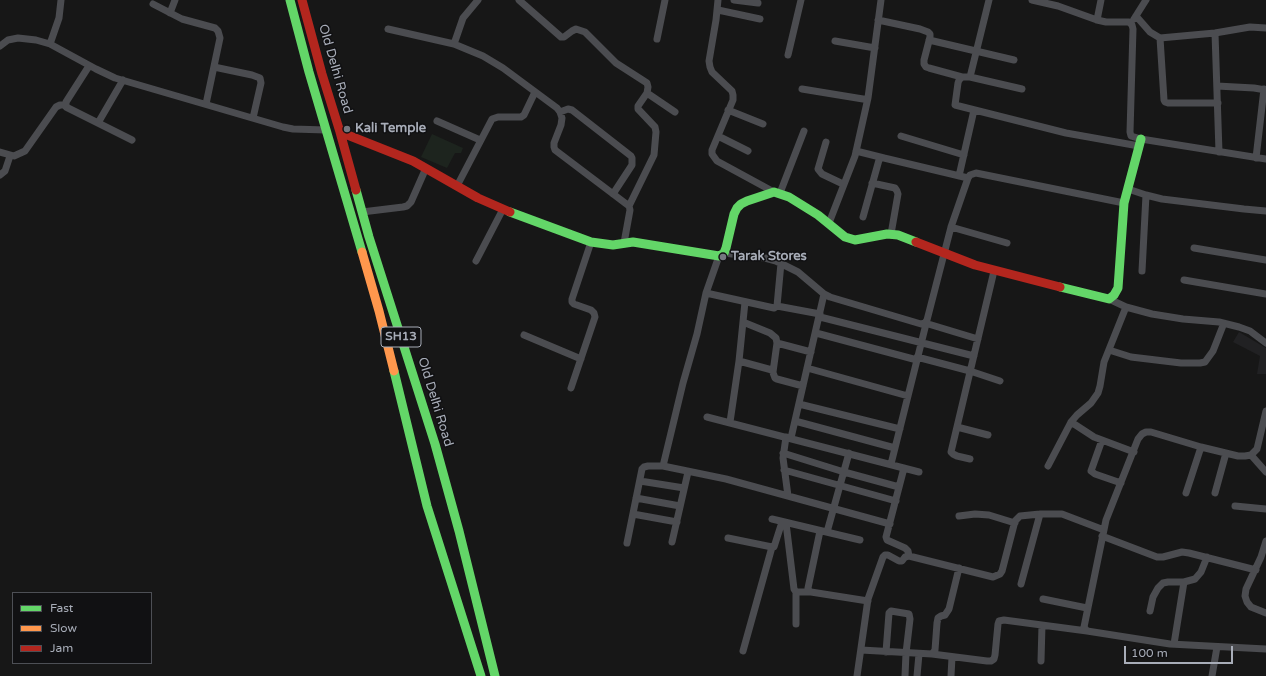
<!DOCTYPE html>
<html>
<head>
<meta charset="utf-8">
<style>
	body { margin:0 }
	#map { position:relative; width:1266px; height:676px; overflow:hidden; background:#171717; font-family:"Varela Round",sans-serif }
	canvas { display:block }
	.legend { position:absolute; left:12px; top:592px; width:140px; height:72px; box-sizing:border-box; background:#111113; border:1px solid #4d4f55; margin:0; padding:5px 7px; list-style:none; font-size:12px; color:#a8adb8 }
	.legend li { display:flex; align-items:center; gap:8px; height:20px }
	.legend b { width:20px; border:1px solid #4d4f55 }
	.scale { position:absolute; left:1124px; top:646px; width:109px; height:18px; box-sizing:border-box; border:2px solid #a8adb8; border-top:0; padding-left:5px; font-size:12px; line-height:14px; white-space:nowrap; color:#a8adb8; -webkit-text-stroke:3px #111113; paint-order:stroke }
</style>
</head>
<body>
<div id="map">
<canvas width="1266" height="676"></canvas>
<ul class="legend">
<li><b style="height:5px;background:#63d668"></b>Fast</li>
<li><b style="height:5px;background:#ff974d"></b>Slow</li>
<li><b style="height:5px;background:#b3261e"></b>Jam</li>
</ul>
<div class="scale">100 m</div>
</div>
<script>
const c = document.querySelector('canvas').getContext('2d');
c.lineJoin = 'round';
function paint(path, color) { c.fillStyle = color; c.fill(path, 'evenodd'); }
const poly = rows => new Path2D(rows.map(r => 'M' + r).join(''));
function stroke(path, color, width, dash) { c.strokeStyle = color; c.lineWidth = width; c.lineCap = dash ? 'butt' : 'round'; c.setLineDash(dash || []); c.stroke(path); }
function label(font, color, halo, rows, align = 'center') {
  c.font = font + ' "Varela Round",sans-serif'; c.lineWidth = 3; c.setLineDash([]); c.textBaseline = 'middle'; c.strokeStyle = halo; c.fillStyle = color; for (const [text, x, y, turn = 0] of rows) {
    c.save(); c.translate(x, y); c.rotate((+turn || 0) * Math.PI / 180); c.textAlign = isNaN(turn) ? turn : align; if (halo) c.strokeText(text, 0, 0); c.fillText(text, 0, 0); c.restore();
  }
}
paint(poly([
	[1239,332,1266,348,1266,374,1257,374,1260,356,1233,342]
]), '#212123');
paint(poly([
	[432,134,463,148,461,153,455,153,447,168,421,157]
]), '#1d241e');
stroke(poly([
	[519,0,561,37,564,37,572,31,576,29,585,32,616,63,647,83,648,87,647,93,638,106,638,109,655,127,656,132,654,155,629,206],
	[718,0,716,20,709,61,710,67,712,72,732,91,733,95,733,100,712,150,712,154,717,161,774,192],
	[734,0,758,3],
	[1032,0,1058,6,1097,20,1106,22,1129,22,1132,25,1133,29,1130,132,1131,136,1141,139,1266,159],
	[153,4,182,19,215,28,218,31,220,38,206,104],
	[718,10,760,19],
	[170,13,175,0],
	[1136,16,1150,32,1160,38,1215,33,1250,27,1266,28],
	[1134,19,1146,0],
	[878,20,920,29,928,32,930,34,930,37,924,60,924,64,926,67,929,68,962,77],
	[1097,20,1101,0],
	[388,29,454,44,483,56,503,68,557,108,560,112,562,118,561,125,554,143,554,147,555,150,629,206,630,210,624,243],
	[1215,33,1219,152],
	[1160,38,1164,100,1165,102,1168,103,1218,103],
	[657,39,665,0],
	[929,40,1014,60],
	[835,41,875,48],
	[50,44,59,18,61,0],
	[454,44,463,18,478,0],
	[0,46,8,40,18,38,36,40,50,44,96,69,115,78,283,127,293,129,326,130],
	[788,55,801,0],
	[89,66,66,102,66,107,132,140],
	[214,67,252,75,260,78,261,83,253,118],
	[970,77,989,0],
	[1217,86,1254,88,1266,90],
	[802,89,863,99,866,99,868,98,881,0],
	[1022,89,970,77,962,77,959,80,958,83,955,105,1066,133,1139,146],
	[647,93,675,112],
	[728,110,763,124],
	[560,112,568,109,572,110,631,156,632,158,632,165,613,194],
	[437,121,480,140],
	[98,123,123,80],
	[718,136,748,151],
	[901,136,964,155],
	[826,142,818,169,822,174,843,184],
	[856,151,884,158],
	[0,152,14,156,25,151,56,107,60,105,65,105],
	[1256,158,1264,89],
	[0,175,5,171,10,156],
	[959,176,974,110],
	[872,183,895,188,897,191,898,194,891,234],
	[457,186,492,119,498,117,521,117,524,115,535,92],
	[1128,189,1146,195,1162,199,1244,209,1266,211],
	[780,193,804,131],
	[362,212,403,207,407,206,411,202,426,168],
	[863,217,879,160,881,158,884,158,968,178],
	[829,223,855,156,868,98],
	[951,227,1007,243],
	[1194,248,1266,260],
	[724,253,765,258,776,261,798,272,824,294,830,297,921,324,925,323,927,320,951,227,968,178,970,175,976,173,1124,203],
	[476,261,503,209],
	[1142,271,1146,195],
	[1184,280,1266,294],
	[706,293,774,308,777,306,781,263],
	[1109,299,1126,307,1152,314,1183,319,1219,322,1239,327,1250,331,1266,343],
	[777,306,820,314],
	[820,317,974,356],
	[743,322,770,333,776,338,777,343,773,372],
	[925,323,978,339],
	[816,333,917,360],
	[524,335,581,359],
	[777,343,811,352],
	[1109,350,1131,357,1181,363,1200,363,1205,362,1213,351,1224,323],
	[917,357,970,371,1000,381],
	[739,361,772,370,775,378,777,379,803,386],
	[807,368,908,396],
	[571,388,595,317,594,313,591,310,574,304,572,302,572,299,591,242],
	[799,404,900,429],
	[1266,411,1257,449,1251,455,1245,456,1238,456,1201,447,1151,432,1146,432,1142,434,1138,439,1106,520,1084,627,1087,631,1170,644,1266,649],
	[707,417,919,472],
	[795,421,895,448],
	[730,422,739,361,745,302],
	[1071,422,1094,437,1134,452],
	[957,427,988,435],
	[786,437,783,458,788,496],
	[791,438,824,294],
	[1102,440,1091,471,1095,474,1121,483],
	[783,453,844,472,899,487],
	[1251,455,1266,472],
	[970,459,957,456,953,454,951,452,994,271],
	[891,464,926,324],
	[663,466,683,383,697,334,706,293,719,256],
	[1048,466,1071,422,1077,415,1091,403,1098,393,1100,386,1104,362,1126,307],
	[904,468,886,537,887,540,905,548,908,551,909,556],
	[784,470,896,501],
	[640,481,684,488],
	[1186,493,1201,447],
	[1215,493,1226,453],
	[636,498,680,506],
	[1235,506,1266,509],
	[633,514,677,522],
	[959,516,975,514,989,515,1015,523],
	[772,519,860,540],
	[786,523,794,589,796,592,811,592],
	[820,531,808,588,808,590,811,592,868,601],
	[827,532,849,453],
	[1102,536,1157,557,1163,557,1182,552,1189,553,1256,570],
	[728,538,772,547,774,547,782,522],
	[1266,541,1261,557,1246,589,1245,596,1247,602,1251,607,1266,613],
	[672,542,688,472],
	[627,543,642,469,644,467,648,466,663,466,726,479,890,524],
	[1021,584,1040,514],
	[796,592,796,624],
	[1043,599,1087,608],
	[1150,611,1153,597,1158,588,1163,583,1168,582,1184,582,1195,579,1201,572,1207,557],
	[1174,644,1184,582],
	[861,650,932,654,935,650,937,623,938,618,941,616,945,615,949,609,959,568],
	[743,651,772,547],
	[886,652,889,613,891,611,909,614,910,619,906,653,905,676],
	[932,654,987,661,991,661,994,659,995,655,998,624,999,621,1004,620,1087,631],
	[1041,661,1042,625],
	[857,676,868,599,883,557,885,555,888,555,899,561,902,561,905,557,909,556,993,577,1000,574,1002,571,1015,521,1020,516,1040,514,1062,514,1104,530],
	[917,676,919,654],
	[951,676,952,657],
	[1212,676,1217,647]
]), '#4b4c50', 7);
stroke(poly([
	[290,0,309,72,362,252],
	[356,190,369,237,435,444,459,531,495,676],
	[510,212,591,242,613,245,633,242,719,256,724,253,726,248,734,214,737,208,741,204,747,201,774,192,789,197,818,215,845,237,855,240,887,234,898,235,916,242],
	[1060,287,1109,299,1114,295,1118,288,1124,203,1141,139],
	[394,371,427,506,481,676]
]), '#63d668', 9);
stroke(poly([
	[362,252,379,311,394,371]
]), '#ff974d', 9);
stroke(poly([
	[302,0,322,74,340,132,356,190],
	[340,132,413,161,478,198,510,212],
	[916,242,975,265,1060,287]
]), '#b3261e', 9);
for (const [x, y, r, color] of [
	[347,129,4,"#757880"],
	[723,257,4,"#757880"]
]) { const dot = new Path2D(); dot.arc(x, y, r, 0, 2 * Math.PI); c.fillStyle = color; c.fill(dot); stroke(dot, '#111113', 1.5); }
for (const [x, y, w] of [
	[401,337,40]
]) { const box = new Path2D(); box.roundRect(x - w / 2, y - 10, w, 20, 3); c.fillStyle = '#111113'; c.fill(box); stroke(box, '#a8adb8', 1); }
label('bold 12px', '#a8adb8', null, [
	["SH13",401,337]
]);
label('13px', '#a8adb8', '#111113', [
	["Old Delhi Road",335,69,74],
	["Old Delhi Road",435,402,73]
]);
label('bold 13px', '#a8adb8', '#111113', [
	["Kali Temple",355,129],
	["Tarak Stores",731,257]
], 'left');
</script>
</body>
</html>
